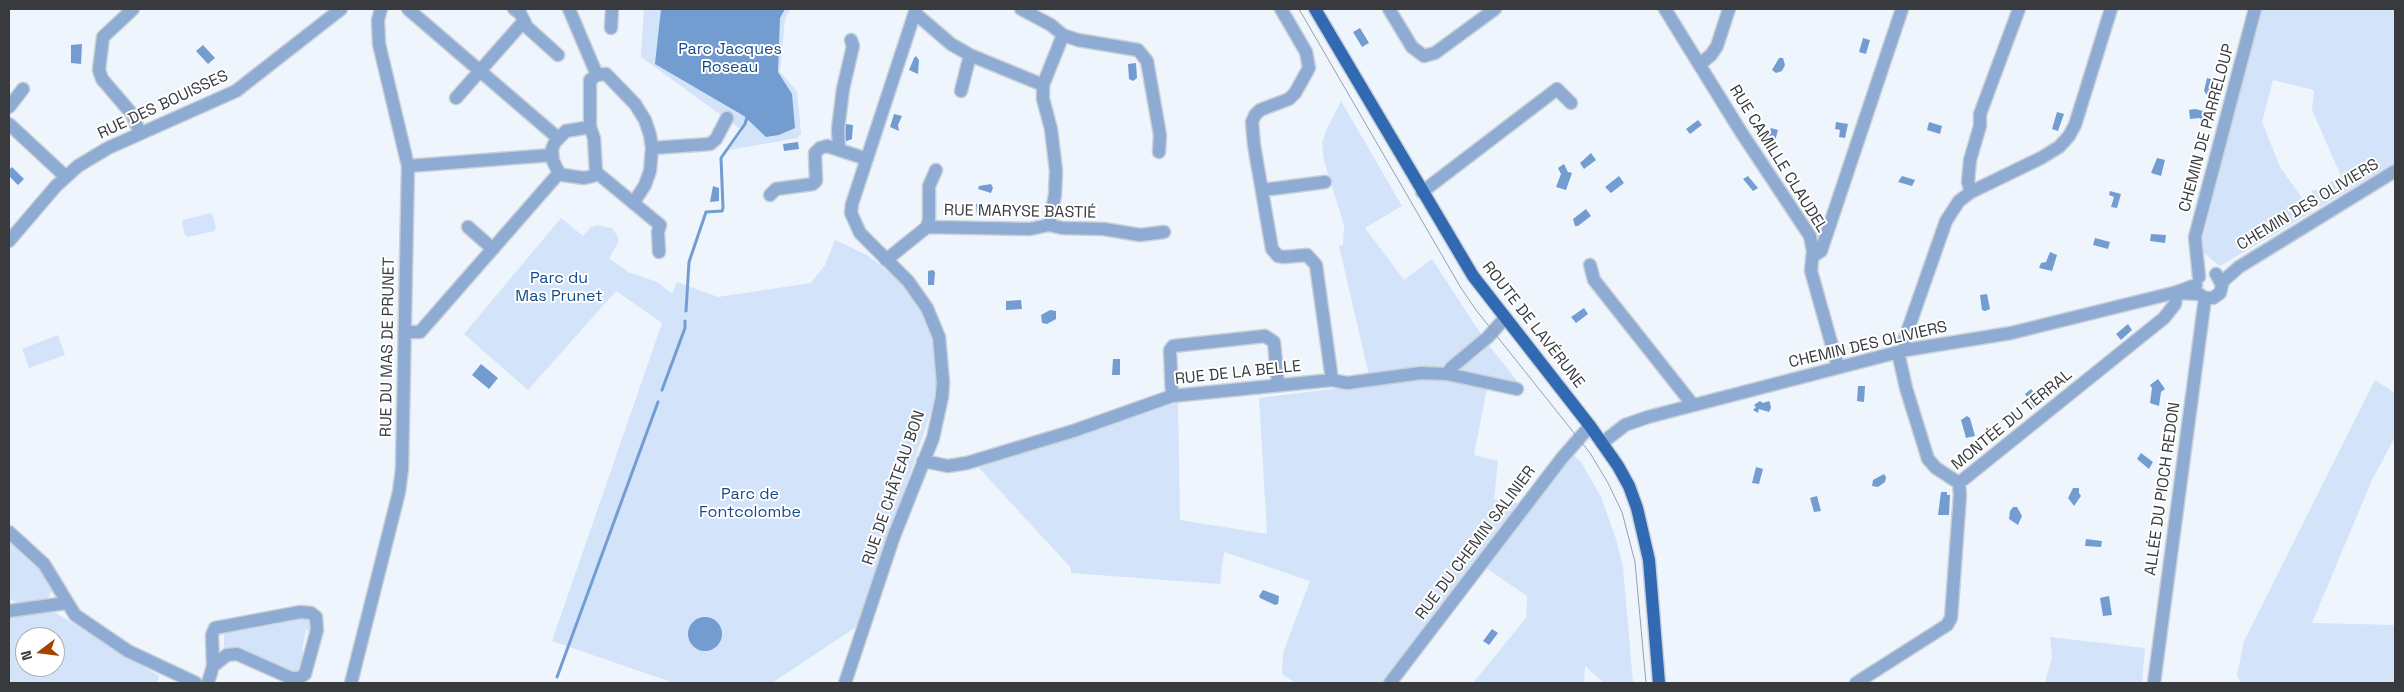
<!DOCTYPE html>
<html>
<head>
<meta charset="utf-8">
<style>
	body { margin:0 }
	#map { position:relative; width:2404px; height:692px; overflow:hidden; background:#eff5fd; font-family:"Space Grotesk",sans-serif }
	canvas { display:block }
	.frame { position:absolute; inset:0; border:10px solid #383a3d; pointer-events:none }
	.north { position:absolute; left:15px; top:627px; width:50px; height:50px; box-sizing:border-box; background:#fff; border:1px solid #afb0b1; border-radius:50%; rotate:255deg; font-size:14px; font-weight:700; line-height:20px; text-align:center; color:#383a3d }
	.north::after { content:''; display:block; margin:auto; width:18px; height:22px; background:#a44200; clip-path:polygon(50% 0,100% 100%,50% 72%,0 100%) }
</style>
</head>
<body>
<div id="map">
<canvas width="2404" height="692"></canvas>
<div class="frame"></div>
<div class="north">N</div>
</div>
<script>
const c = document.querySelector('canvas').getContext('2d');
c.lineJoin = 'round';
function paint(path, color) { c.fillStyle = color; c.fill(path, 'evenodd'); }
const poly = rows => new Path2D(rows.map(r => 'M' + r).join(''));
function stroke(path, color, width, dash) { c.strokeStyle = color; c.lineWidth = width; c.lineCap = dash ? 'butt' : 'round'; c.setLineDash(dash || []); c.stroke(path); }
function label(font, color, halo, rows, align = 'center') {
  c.font = font + ' "Space Grotesk",sans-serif'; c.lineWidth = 4; c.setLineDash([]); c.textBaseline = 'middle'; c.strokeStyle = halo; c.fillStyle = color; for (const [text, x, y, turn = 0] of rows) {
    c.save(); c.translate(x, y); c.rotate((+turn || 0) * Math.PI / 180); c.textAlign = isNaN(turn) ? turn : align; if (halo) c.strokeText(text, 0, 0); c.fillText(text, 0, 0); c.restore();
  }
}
paint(poly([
	[644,9,790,9,785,19,780,72,797,91,801,133,798,138,729,150,743,131,641,57],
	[2260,9,2395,9,2395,162,2320,207,2311,190,2316,190,2341,176,2312,110,2314,90,2273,80,2262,122,2280,167,2312,212,2220,266,2204,253,2203,238],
	[1341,101,1402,206,1365,228,1404,280,1432,259,1486,342,1519,383,1487,388,1474,455,1498,461,1494,499,1522,504,1383,683,1296,683,1282,674,1283,653,1310,581,1224,552,1220,584,1071,573,1071,568,978,467,1178,402,1180,520,1267,534,1259,398,1371,384,1339,246,1343,245,1344,225,1324,161,1322,143,1326,131],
	[210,213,213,216,216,228,214,231,188,237,185,235,182,222,184,220],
	[561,218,583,236,591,227,597,225,612,228,618,237,618,243,609,258,628,272,657,282,672,294,677,282,718,297,811,283,825,265,835,240,867,255,915,293,934,335,937,394,859,625,772,683,674,683,552,641,662,323,616,291,528,390,464,334],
	[58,335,65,355,29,368,22,349],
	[2375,380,2395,393,2395,437,2372,480,2312,623,2395,625,2395,683,2241,683,2237,675,2244,641],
	[1571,452,1581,462,1601,497,1616,539,1623,567,1633,683,1604,683,1585,666,1584,683,1473,683,1526,618,1527,596,1483,566],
	[9,540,42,570,46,577,52,590,46,603,25,606,9,599],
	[48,611,56,613,159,676,157,683,9,683,9,615],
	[25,637,55,637,55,667,25,667],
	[302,616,311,622,311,633,306,629,302,651,306,656,301,670,295,673,218,650,224,650,224,635,219,634,219,632],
	[2050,637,2145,648,2142,683,2045,683,2052,657]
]), '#d2e3fa');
paint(poly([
	[661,9,785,9,780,18,778,72,792,94,795,128,779,135,766,137,744,116,655,64],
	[1360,28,1369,43,1362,47,1353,32],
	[1863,38,1870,40,1866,54,1859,52],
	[82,44,81,64,71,63,71,45],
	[203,45,215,58,208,64,196,51],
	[916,56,919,60,918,74,909,70,914,58],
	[1779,58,1783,58,1785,65,1782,71,1776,73,1772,70],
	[1136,63,1137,78,1133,81,1129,79,1128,64],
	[2207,78,2214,80,2211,93,2207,95,2204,91],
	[2195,109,2208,112,2206,123,2200,121,2200,118,2190,119,2189,110],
	[2057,112,2064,114,2058,131,2052,129],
	[894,114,902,116,898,125,899,131,890,127],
	[1698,120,1702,125,1690,134,1686,129],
	[1836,122,1848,124,1845,138,1839,137,1840,130,1835,129],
	[1929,122,1942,126,1940,134,1927,130],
	[846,124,853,125,852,139,847,141,844,140],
	[1771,128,1778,130,1774,145,1766,142],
	[798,142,799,149,784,151,783,144],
	[1591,153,1596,160,1584,169,1580,163],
	[2157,158,2165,160,2161,176,2151,173],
	[1564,164,1568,172,1572,173,1566,190,1556,187,1561,174,1558,168],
	[12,167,24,179,18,185,9,176,9,170],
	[1619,176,1624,183,1611,193,1605,187],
	[1748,176,1758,188,1753,191,1743,179],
	[1902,176,1915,180,1912,186,1898,182],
	[991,184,993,188,991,193,978,189,979,186],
	[713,186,719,188,719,201,710,202],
	[2110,191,2121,194,2117,208,2111,207,2114,197,2109,195],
	[983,203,985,215,977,216,976,204],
	[1586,209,1591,216,1578,226,1575,226,1573,219],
	[2151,234,2166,235,2165,243,2150,241],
	[2095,238,2110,242,2108,249,2093,245],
	[2050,252,2057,255,2052,271,2039,268,2041,263,2046,262],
	[933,270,935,272,934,285,928,285,928,271],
	[1987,294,1990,309,1985,311,1982,310,1980,295],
	[1021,300,1022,309,1006,310,1006,301],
	[1584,308,1588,314,1576,323,1571,317],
	[1050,310,1056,311,1056,319,1047,324,1042,323,1041,315],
	[2128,324,2132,330,2121,340,2116,334],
	[1113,359,1120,359,1120,375,1112,375],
	[481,364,498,378,489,389,472,375],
	[2158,379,2165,389,2161,392,2159,406,2150,403,2152,388,2150,385],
	[1858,386,1865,386,1864,402,1857,401],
	[2031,389,2040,400,2034,408,2025,394],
	[1760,401,1763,403,1769,401,1770,403,1771,408,1769,412,1759,409,1758,413,1753,410,1756,407,1754,405],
	[1967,416,1970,418,1975,436,1966,438,1961,420],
	[2141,453,2153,462,2149,469,2137,459],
	[1756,467,1763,469,1759,484,1752,483],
	[1884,474,1886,477,1885,482,1878,487,1872,486,1873,480],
	[2073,488,2079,488,2079,493,2081,496,2074,506,2068,498],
	[1941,492,1947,492,1947,495,1950,495,1949,515,1938,515],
	[1817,496,1821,511,1814,512,1810,498],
	[2013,507,2017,507,2022,516,2018,525,2009,519,2010,511],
	[2086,539,2102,541,2101,547,2085,546],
	[1263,590,1279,596,1278,604,1275,605,1260,598,1259,596],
	[2109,596,2112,615,2103,616,2100,598],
	'688 634a17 17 0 1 1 34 0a17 17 0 1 1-34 0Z',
	[1492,629,1498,633,1489,645,1483,641]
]), '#739cd1');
stroke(poly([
	[686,311,689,262,706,212,722,211,723,208,721,158,745,124,748,114],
	[662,390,685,328,685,321],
	[557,677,658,402]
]), '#739cd1', 3);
const minor = poly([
	[133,9,103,37,99,70,102,79,132,114,140,133],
	[408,9,558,138],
	[514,9,520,13,527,27,558,55],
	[569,9,597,75],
	[1021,9,1051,25,1063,35],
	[1281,9,1306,52,1309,68,1295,93,1289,99,1260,110,1255,115,1252,122,1254,145,1272,249,1278,256,1284,257,1307,255,1316,265,1332,380],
	[1389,9,1412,47,1424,56,1435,53,1495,9],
	[1665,9,1741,132,1810,236,1813,251,1811,271,1838,367],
	[915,13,951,44,970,55,1043,85,1043,99,1051,129,1056,171,1055,195,1049,225],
	[611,28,612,9],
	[1700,64,1711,55,1717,46,1729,9],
	[1043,85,1063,35,1078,40,1138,50,1147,61,1160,135,1159,152],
	[961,91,970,55],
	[456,98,524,21],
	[9,107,23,89],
	[9,124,65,176],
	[590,127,590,80,597,75,606,74,635,104,645,120,650,135,652,148,650,171,645,185,634,202],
	[590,127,594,138,596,172,593,176,584,178,563,175,559,173,553,161,552,149,555,142,566,131,590,127],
	[652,148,710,144,716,139,727,118],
	[839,149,838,129,843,89,853,46,851,40],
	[408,166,552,155],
	[596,172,660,225,658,232,659,252],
	[1263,190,1325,182],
	[1422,192,1557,89,1571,103],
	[1971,192,2041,158,2059,147,2069,136,2075,125,2111,9],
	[770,195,776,189,813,184,816,181,815,153,820,148,827,146,867,159],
	[468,227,493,249],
	[927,227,929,219,929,186,936,170],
	[9,241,56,186,78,166,108,148,236,91,341,9],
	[1812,257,1821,251,1902,9],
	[886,260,927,227,1030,229,1049,225,1062,228,1104,229,1140,235,1164,232],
	[1590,265,1594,280,1693,405],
	[2199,277,2195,237,2255,9],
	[2222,282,2239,267,2395,171],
	[2179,293,2199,294,2205,298,2213,298,2220,293,2222,285,2216,274],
	[405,332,420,332,559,173],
	[1906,350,1904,341,1946,221,1959,201,1971,192,1968,182,1970,160,1980,126,1980,114,2019,9],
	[1898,352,1906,388,1928,459,1936,468,1959,483],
	[1447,374,1517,389],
	[1172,396,1170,350,1173,346,1265,336,1274,342,1278,385],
	[1602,443,1625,425,1648,417,1906,350,2011,333,2177,292,2196,285],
	[923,461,948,466,967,463,1073,431,1172,396,1332,380,1347,383,1421,373,1447,374,1452,367,1488,337,1505,318],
	[1959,483,2164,318,2175,304,2177,292],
	[9,532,44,564,75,615,128,651,196,683],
	[9,611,66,603],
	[208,683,213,666,212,635,215,628,300,612,311,613,316,617,317,630,305,674,299,678,291,678,237,654,227,655,213,666],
	[351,683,399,492,402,469,408,166,379,44,378,20,381,9],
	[845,683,894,536,933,438,942,397,943,382,939,337,927,308,908,281,860,233,851,213,852,204,916,9],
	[1390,683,1562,458,1590,426],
	[1856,683,1947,625,1951,618,1960,495,1959,483],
	[2154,683,2205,298]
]);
const major = poly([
	[1315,9,1473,276,1590,426,1618,466,1629,486,1637,508,1649,560,1659,683]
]);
stroke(minor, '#cad0d7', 15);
stroke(major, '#cad0d7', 15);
stroke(minor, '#8dabd3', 12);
stroke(major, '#316ab2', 12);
stroke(poly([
	[1299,9,1461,288,1476,310,1590,453,1608,483,1622,512,1635,562,1646,683]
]), '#9b9fa5', 1);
label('16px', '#154b8c', '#fff', [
	["Parc Jacques",730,50],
	["Roseau",730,68],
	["Parc du",559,279],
	["Mas Prunet",559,297],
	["Parc de",750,495],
	["Fontcolombe",750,513]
]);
label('16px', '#383a3d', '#fff', [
	["RUE DES BOUISSES",163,105,-25],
	["CHEMIN DE PARRELOUP",2207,128,-75],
	["RUE CAMILLE CLAUDEL",1778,159,58],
	["CHEMIN DES OLIVIERS",2308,205,-31],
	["RUE MARYSE BASTIÉ",1020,212,1],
	["ROUTE DE LAVÉRUNE",1533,325,52],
	["CHEMIN DES OLIVIERS",1868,345,-13],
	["RUE DU MAS DE PRUNET",388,347,-89],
	["RUE DE LA BELLE",1238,373,-6],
	["MONTÉE DU TERRAL",2012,420,-39],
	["RUE DE CHÂTEAU BON",894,488,-71],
	["ALLÉE DU PIOCH REDON",2163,489,-82],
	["RUE DU CHEMIN SALINIER",1476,543,-53]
]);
</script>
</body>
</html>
